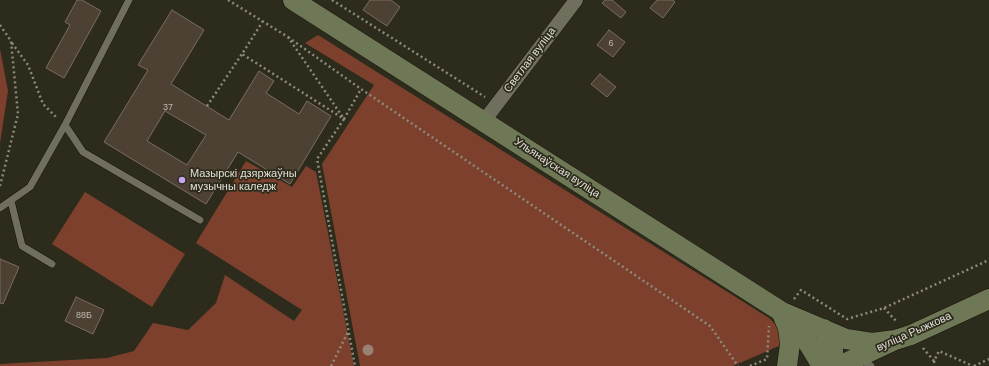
<!DOCTYPE html>
<html>
<head>
<meta charset="utf-8">
<style>
	body { margin:0 }
	canvas { display:block; background:#2d2b1b }
</style>
</head>
<body>
<canvas width="989" height="366"></canvas>
<script>
const c = document.querySelector('canvas').getContext('2d');
c.lineJoin = 'round';
function paint(path, color) { c.fillStyle = color; c.fill(path, 'evenodd'); }
const poly = rows => new Path2D(rows.map(r => 'M' + r).join(''));
function stroke(path, color, width, dash) { c.strokeStyle = color; c.lineWidth = width; c.lineCap = dash ? 'butt' : 'round'; c.setLineDash(dash || []); c.stroke(path); }
function label(font, color, halo, rows, align = 'center') {
  c.font = font + ' Arial,sans-serif'; c.lineWidth = 3.5; c.setLineDash([]); c.textBaseline = 'middle'; c.strokeStyle = halo; c.fillStyle = color; for (const [text, x, y, turn = 0] of rows) {
    c.save(); c.translate(x, y); c.rotate((+turn || 0) * Math.PI / 180); c.textAlign = isNaN(turn) ? turn : align; if (halo) c.strokeText(text, 0, 0); c.fillText(text, 0, 0); c.restore();
  }
}
paint(poly([
	[318,35,769,318,777,326,780,333,781,345,733,366,360,366,322,164,374,85,305,43],
	[0,49,8,91,0,143],
	[246,161,292,187,306,166,316,172,354,366,0,366,0,364,107,358,134,351,153,323,188,330,216,303,225,275,294,321,302,310,196,243],
	[85,192,185,254,152,307,52,244]
]), '#7c402d');
const building = poly([
	[77,0,82,0,101,11,64,78,46,68,70,25,65,22,77,0],
	[370,0,391,0,400,7,387,26,363,10,370,0],
	[605,0,612,0,626,12,621,18,602,3,605,0],
	[657,0,673,0,675,2,663,18,650,8,657,0],
	[172,10,204,30,171,84,229,120,259,71,274,81,266,93,299,114,307,101,331,116,290,184,238,152,206,204,104,142,148,70,138,65,172,10],
	[165,111,206,135,187,165,147,141,165,111],
	[609,30,625,42,613,57,597,45,609,30],
	[600,74,616,87,607,97,591,84,600,74],
	[0,259,19,267,3,304,0,303,0,259],
	[76,297,104,310,93,334,65,321,76,297]
]);
paint(building, '#4d4134');
stroke(building, '#7a6d5f', 1);
const service = poly([
	[65,125,83,152,200,220],
	[11,201,22,246,52,264],
	[0,208,30,187,65,125,129,0],
	[860,359,871,366]
]);
const minor = poly([
	[484,121,576,0]
]);
const secondary = poly([
	[293,0,782,312,846,339,872,343,895,340],
	[784,315,805,338,822,366],
	[783,316,788,328,790,344,787,366],
	[824,329,833,350,833,360,829,366],
	[839,366,895,340,911,335,989,299]
]);
stroke(service, '#161305', 8);
stroke(minor, '#161305', 15);
stroke(secondary, '#161305', 21);
stroke(poly([
	[228,0,288,37,344,119,317,159,355,366],
	[332,0,485,97],
	[263,21,242,54,344,119,361,89],
	[0,25,11,41,18,114,0,186],
	[288,37,361,89,710,326,738,366],
	[12,43,28,65,43,104,57,118],
	[207,106,242,54],
	[794,299,801,290,847,319,884,308,989,260],
	[884,308,897,322],
	[923,348,934,361,939,351,973,366],
	[934,361,935,366],
	[331,366,348,332],
	[750,366,767,359,769,326],
	[974,366,989,359]
]), '#8c8a7d', 2.5, [2, 3]);
stroke(service, '#706e5c', 7);
stroke(minor, '#706e5c', 14);
stroke(secondary, '#6e7857', 20);
c.fillStyle = '#9c8272';
for (const [x, y] of [
	[368,350]
]) { c.beginPath(); c.arc(x, y, 5.5, 0, 2 * Math.PI); c.fill(); }
for (const [x, y, r, color] of [
	[182,180,4,"#c7a6ef"]
]) { const dot = new Path2D(); dot.arc(x, y, r, 0, 2 * Math.PI); c.fillStyle = color; c.fill(dot); stroke(dot, '#2d2b1b', 1.5); }
label('9px', '#bdb8ae', null, [
	["6",611,44],
	["37",168,108],
	["88Б",84,316]
]);
label('11px', '#e2e0d6', '#2d2b1b', [
	["Светлая вуліца",530,60,-53],
	["Ульянаўская вуліца",557,168,33],
	["вуліца Рыжкова",914,332,-24]
]);
label('11px', '#e2e0d6', '#2d2b1b', [
	["Мазырскі дзяржаўны",190,174],
	["музычны каледж",190,187]
], 'left');
</script>
</body>
</html>
